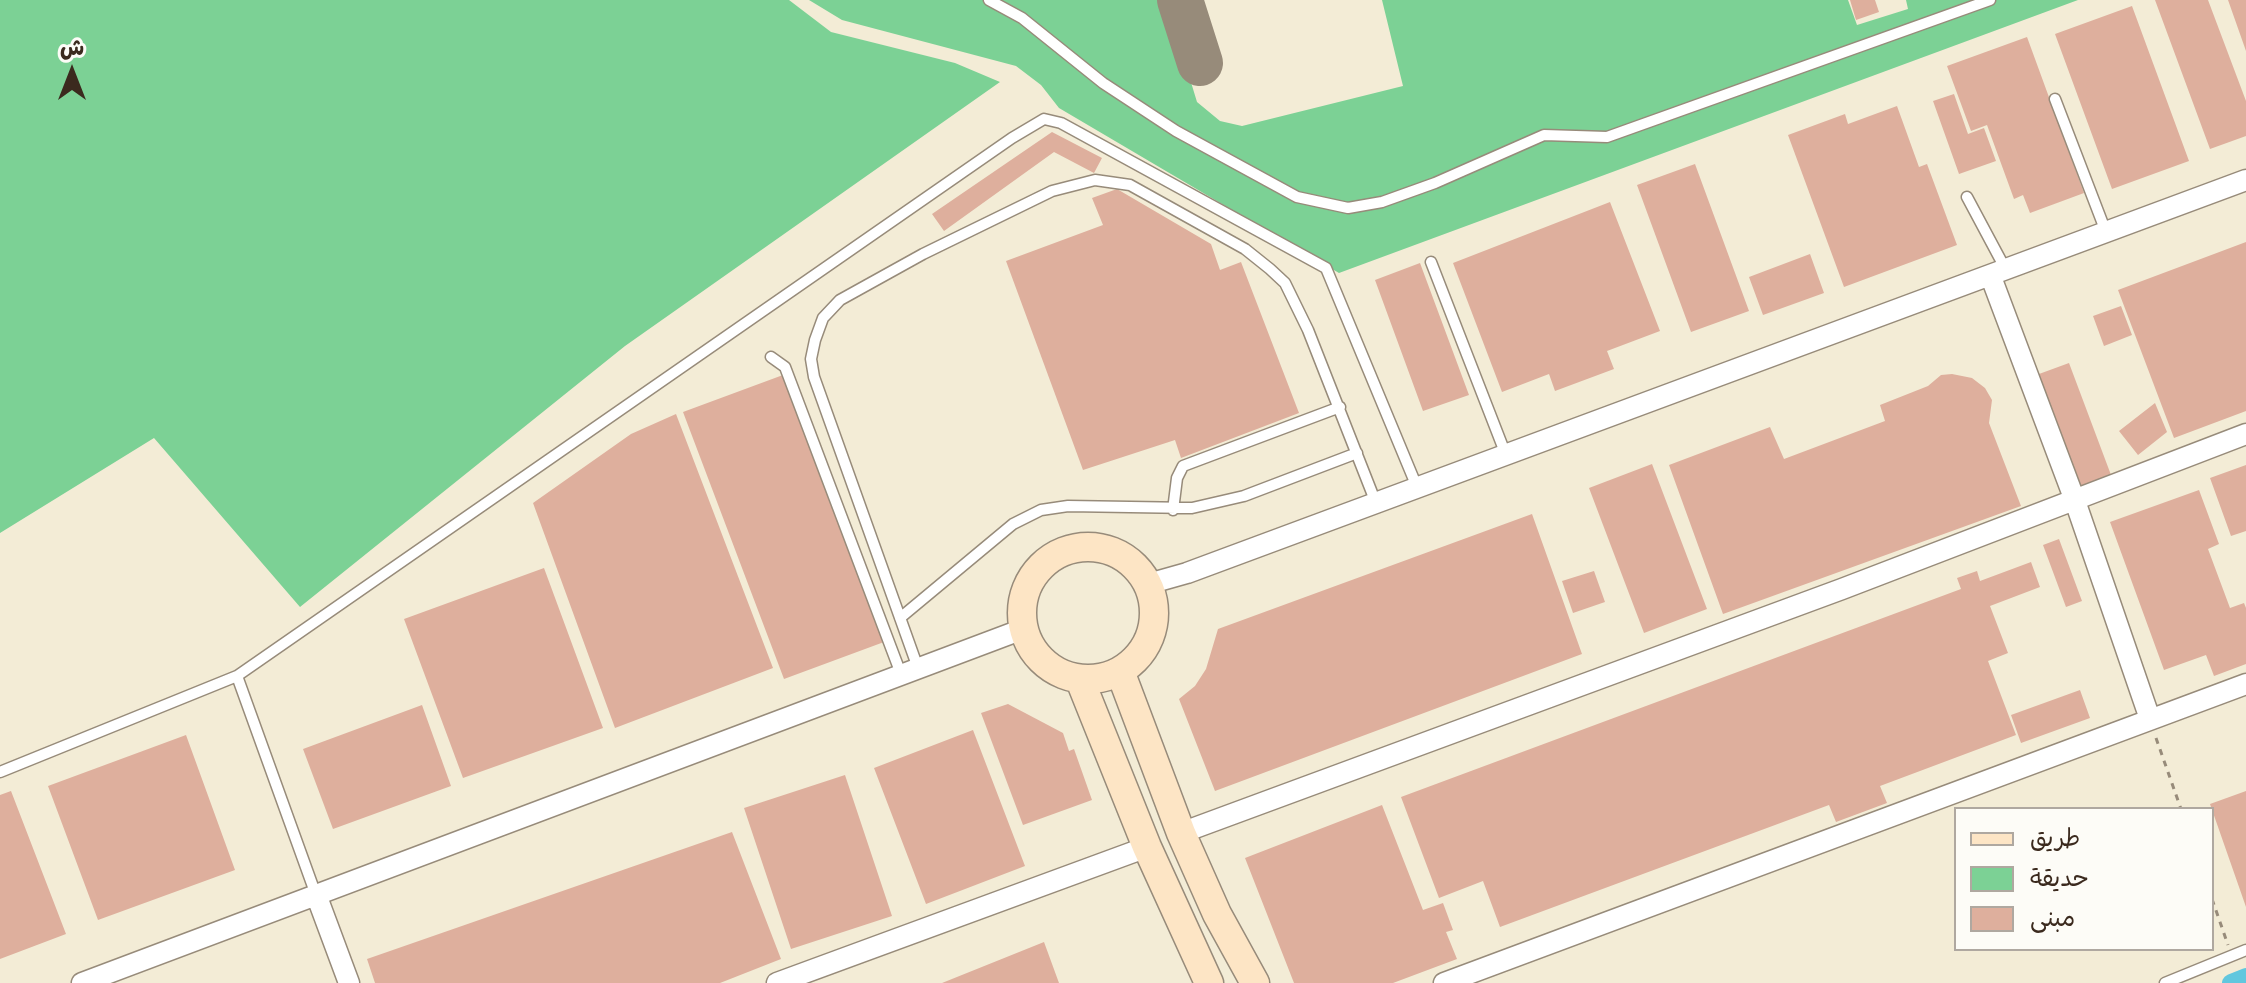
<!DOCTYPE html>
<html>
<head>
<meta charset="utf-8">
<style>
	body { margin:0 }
	#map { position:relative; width:2246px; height:983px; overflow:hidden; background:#f3ecd6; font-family:Pangolin,"Playpen Sans Arabic",sans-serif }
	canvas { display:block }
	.legend { position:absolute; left:1954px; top:807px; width:260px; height:144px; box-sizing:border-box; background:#fdfcf7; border:2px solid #afa8a0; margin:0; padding:10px 14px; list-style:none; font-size:24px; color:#3b2a1e }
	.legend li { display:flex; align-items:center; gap:16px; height:40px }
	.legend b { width:40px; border:2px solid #afa8a0 }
	.north { position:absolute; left:32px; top:32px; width:80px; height:80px; -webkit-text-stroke:6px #fdfcf7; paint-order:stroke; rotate:0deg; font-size:22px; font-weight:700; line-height:32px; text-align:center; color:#3b2a1e }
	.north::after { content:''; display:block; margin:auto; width:28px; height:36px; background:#3b2a1e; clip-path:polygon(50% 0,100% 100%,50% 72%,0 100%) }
</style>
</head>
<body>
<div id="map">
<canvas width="2246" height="983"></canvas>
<ul class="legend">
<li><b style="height:10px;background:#fde5c5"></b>طريق</li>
<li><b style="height:22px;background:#7cd195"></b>حديقة</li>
<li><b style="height:22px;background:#deaf9d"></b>مبنى</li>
</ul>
<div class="north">ش</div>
</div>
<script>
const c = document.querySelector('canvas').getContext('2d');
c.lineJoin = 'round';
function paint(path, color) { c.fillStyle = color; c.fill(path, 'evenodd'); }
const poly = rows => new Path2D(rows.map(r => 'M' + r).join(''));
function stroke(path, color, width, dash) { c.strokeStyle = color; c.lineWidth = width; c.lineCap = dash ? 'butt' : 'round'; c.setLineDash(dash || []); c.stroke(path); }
paint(poly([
	[0,0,789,0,831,32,955,63,1000,82,625,346,300,607,154,438,0,533],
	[809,0,1166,0,1197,102,1220,121,1242,126,1403,86,1382,0,1848,0,1857,25,1908,9,1906,0,2078,0,1339,273,1059,108,1041,85,1016,66,842,20]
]), '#7cd195');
stroke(poly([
	[2231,983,2246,977]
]), '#61c7de', 18);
stroke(poly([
	[1180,0,1200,63]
]), '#978b7a', 46);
paint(poly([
	[1850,0,1875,0,1879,12,1856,20],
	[2155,0,2208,0,2246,101,2246,136,2210,149],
	[2228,0,2246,0,2246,51],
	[2132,6,2189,161,2112,189,2055,34],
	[2027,37,2084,193,2030,213,2023,195,2014,199,1987,125,1971,131,1947,66],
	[1954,94,1968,134,1984,128,1996,161,1959,174,1933,101],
	[1897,106,1919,167,1927,164,1957,245,1844,287,1788,135,1845,114,1848,124],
	[1052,132,1102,158,1094,173,1054,152,944,231,932,214],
	[1695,164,1749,311,1691,332,1637,185],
	[1117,189,1211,244,1220,270,1241,262,1299,413,1181,458,1175,440,1083,470,1006,261,1103,225,1092,198],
	[1610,202,1660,331,1607,351,1614,369,1555,391,1549,374,1502,392,1453,263],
	[2246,242,2246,411,2174,438,2118,290],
	[1810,254,1824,293,1763,315,1749,277],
	[1420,263,1469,395,1423,411,1375,280],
	[2121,306,2132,335,2104,346,2093,316],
	[2069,363,2111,475,2080,486,2039,374],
	[1952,374,1972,378,1985,388,1992,400,1989,423,2021,506,1723,614,1669,465,1770,427,1784,459,1885,421,1880,405,1928,386,1941,375],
	[783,375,884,642,784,679,683,412],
	[2155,403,2167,432,2138,455,2119,431],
	[676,414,773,668,615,728,533,503,631,434],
	[1652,464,1707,609,1644,633,1589,488],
	[2246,465,2246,531,2231,536,2210,478],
	[2199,490,2219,544,2208,549,2230,608,2244,603,2246,608,2246,664,2214,676,2206,655,2164,670,2110,522],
	[1532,514,1582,654,1215,791,1179,699,1195,686,1206,669,1218,629],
	[2059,539,2082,601,2066,607,2043,545],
	[2031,562,2040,587,1990,606,2008,653,1988,661,2016,735,1880,786,1887,803,1836,822,1829,805,1500,927,1483,881,1439,898,1401,797,1961,589,1957,578,1977,571,1980,581],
	[544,568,603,728,463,778,404,619],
	[1594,571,1605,602,1573,613,1562,581],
	[2080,690,2090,718,2021,743,2011,715],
	[1008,704,1063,733,1069,751,1074,749,1092,800,1023,825,981,713],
	[422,705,451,786,333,829,303,749],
	[973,730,1025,866,926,904,874,768],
	[186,735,235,870,98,920,48,786],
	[845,775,892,916,791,949,744,808],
	[11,791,66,934,0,959,0,795],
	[2246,791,2246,907,2210,804],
	[1382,805,1423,910,1443,903,1453,930,1446,932,1457,959,1393,983,1294,983,1245,858],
	[732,832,781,959,720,983,375,983,367,959],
	[1044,942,1059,983,942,983]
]), '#deaf9d');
const lane = poly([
	[989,0,1022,18,1103,83,1176,131,1297,197,1348,208,1382,202,1435,183,1544,135,1607,137,1990,0],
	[2055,99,2106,232],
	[1967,197,2006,270],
	[1431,262,1506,455],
	[771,357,785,367,901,674],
	[1173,510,1177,478,1183,466,1340,407],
	[900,618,1013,524,1041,510,1068,506,1192,508,1244,496,1357,453],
	[918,668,814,377,811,359,815,340,823,318,840,300,923,254,1052,191,1095,180,1130,185,1245,249,1270,269,1285,283,1308,330,1376,503],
	[237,676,1012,138,1044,119,1061,123,1326,268,1417,487],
	[0,772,237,676,316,895],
	[2165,983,2246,950]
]);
const street = poly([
	[1991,277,2074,498,2150,719],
	[1148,584,1187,573,2246,180],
	[1181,833,1842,589,2246,434],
	[317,897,349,983],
	[82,983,1023,629],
	[777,983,1147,847],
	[1444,983,2246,684]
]);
const secondary = poly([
	'1022 613a66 66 0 1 1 132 0a66 66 0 1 1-132 0Z',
	[1120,671,1181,833,1217,914,1255,983],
	[1080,680,1147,847,1209,983]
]);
stroke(lane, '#978b7a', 13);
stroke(street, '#978b7a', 23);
stroke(secondary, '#978b7a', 31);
stroke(poly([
	[2156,738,2181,809],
	[2212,899,2228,945]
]), '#978b7a', 3, [6, 6]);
stroke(lane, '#fff', 10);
stroke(street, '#fff', 20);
stroke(secondary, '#fde5c5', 28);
</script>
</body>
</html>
